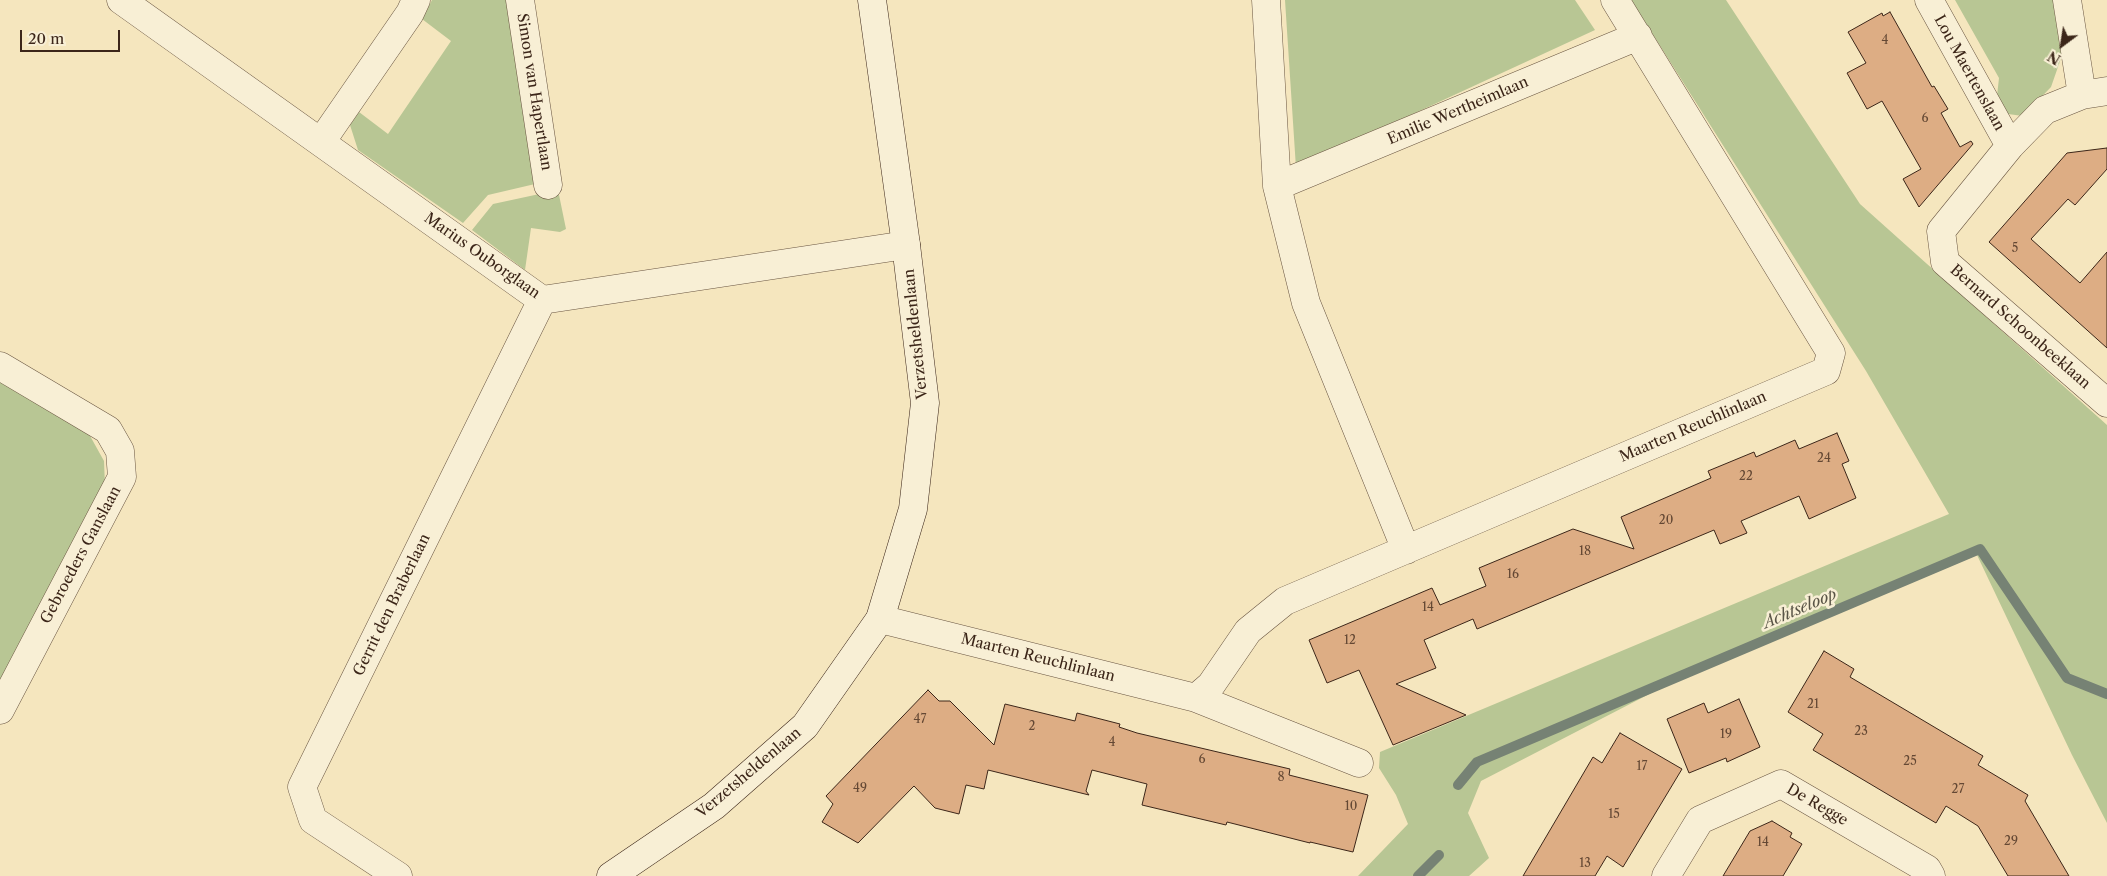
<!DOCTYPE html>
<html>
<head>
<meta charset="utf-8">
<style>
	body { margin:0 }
	#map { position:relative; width:2107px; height:876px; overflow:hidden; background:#f5e6be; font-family:"Libre Caslon Text",serif }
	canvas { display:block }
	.north { position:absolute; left:2037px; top:20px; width:50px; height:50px; -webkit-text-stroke:4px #f8efd5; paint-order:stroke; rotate:211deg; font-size:14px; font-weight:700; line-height:20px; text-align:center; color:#3c2619 }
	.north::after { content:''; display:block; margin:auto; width:18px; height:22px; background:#3c2619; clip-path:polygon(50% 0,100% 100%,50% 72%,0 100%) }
	.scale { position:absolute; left:20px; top:30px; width:100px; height:22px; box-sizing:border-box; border:2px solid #3c2619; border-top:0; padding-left:6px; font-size:15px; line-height:18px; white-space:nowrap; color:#3c2619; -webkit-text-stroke:4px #f8efd5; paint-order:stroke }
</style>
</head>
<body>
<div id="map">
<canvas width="2107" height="876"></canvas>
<div class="north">N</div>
<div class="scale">20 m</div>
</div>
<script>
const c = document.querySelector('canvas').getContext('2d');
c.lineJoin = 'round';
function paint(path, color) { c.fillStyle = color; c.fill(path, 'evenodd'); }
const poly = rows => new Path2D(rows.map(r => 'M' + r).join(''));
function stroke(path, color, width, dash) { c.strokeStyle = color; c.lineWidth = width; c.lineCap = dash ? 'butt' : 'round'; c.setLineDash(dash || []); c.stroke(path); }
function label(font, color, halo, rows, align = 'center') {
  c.font = font + ' "Libre Caslon Text",serif'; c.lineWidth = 5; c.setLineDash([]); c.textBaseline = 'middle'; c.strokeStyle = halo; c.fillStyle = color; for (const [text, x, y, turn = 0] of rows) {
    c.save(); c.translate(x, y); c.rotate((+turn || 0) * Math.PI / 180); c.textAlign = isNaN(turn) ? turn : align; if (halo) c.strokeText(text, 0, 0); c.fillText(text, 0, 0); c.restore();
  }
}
paint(poly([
	[432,0,509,0,535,184,488,195,463,223,358,150,350,125,359,112,388,134,451,41,422,19],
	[1285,0,1575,0,1595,30,1296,168],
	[1631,0,1726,0,1860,204,2107,425,2107,823,2072,755,1977,555,1661,688,1481,781,1468,813,1489,858,1469,876,1358,876,1408,824,1396,795,1379,768,1380,752,1949,514,1866,371],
	[1955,0,2057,0,2066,44,2051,87,2023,116,2008,114,1997,96,1999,78],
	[558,190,566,229,560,232,531,228,525,270,472,230,493,204],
	[0,382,89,434,104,461,105,486,0,685]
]), '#b8c694');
stroke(poly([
	[1458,785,1477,762,1980,549,2067,678,2107,694],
	[1418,876,1439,855]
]), '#768274', 10);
const building = poly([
	[1890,12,1932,87,1934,86,1948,109,1941,113,1960,147,1971,141,1973,144,1919,207,1903,179,1921,169,1882,101,1867,109,1847,73,1866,63,1848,32,1882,13,1883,16,1890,12],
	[2107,148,2107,169,2075,205,2068,199,2031,239,2080,283,2107,252,2107,348,1989,242,2067,153,2107,148],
	[1837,433,1849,461,1842,464,1856,498,1809,519,1799,496,1741,521,1747,533,1720,544,1714,530,1477,629,1473,619,1424,640,1436,668,1396,684,1466,715,1393,745,1359,670,1327,683,1309,640,1432,588,1440,605,1486,586,1479,568,1573,529,1634,549,1621,517,1711,478,1708,471,1754,452,1756,457,1795,440,1799,449,1837,433],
	[1824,651,1854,669,1850,677,1983,756,1978,765,2028,795,2025,801,2069,876,2008,876,1978,826,1946,806,1936,823,1813,750,1823,734,1788,712,1824,651],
	[928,690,939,701,950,701,994,745,1005,704,1075,721,1077,713,1120,724,1119,727,1137,733,1290,769,1289,775,1368,795,1353,852,1310,842,1310,843,1227,822,1226,825,1142,805,1147,784,1092,770,1086,791,1089,795,988,770,984,789,966,785,959,814,935,808,914,786,858,843,822,822,833,804,826,796,928,690],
	[1739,699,1760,747,1727,762,1726,758,1689,773,1667,719,1704,703,1708,713,1739,699],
	[1620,733,1682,769,1623,867,1607,856,1595,876,1523,876,1593,757,1602,763,1620,733],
	[1772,821,1792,833,1790,837,1802,844,1783,876,1723,876,1750,831,1772,821]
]);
paint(building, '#ddad84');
stroke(building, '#3c2619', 1);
const street = poly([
	[121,0,542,300,906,245],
	[520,0,548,185],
	[1266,0,1277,186,1306,303,1406,550],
	[1929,0,2010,146],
	[2067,0,2082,95],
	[2107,91,2082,95,2045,110,2010,146,1941,231,1945,262,2107,403],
	[321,142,410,13,416,0],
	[1277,186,1638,36],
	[0,366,108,430,120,451,122,477,0,710],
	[880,619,1196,698,1211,685,1248,631,1285,601,1826,371,1831,353,1615,0],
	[1196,698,1359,763],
	[398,876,313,820,302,787,542,300],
	[1666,876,1700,820,1781,784,1927,869,1931,876]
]);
const secondary = poly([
	[611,876,714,806,805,726,880,619,913,509,925,403,906,245,872,0]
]);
stroke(street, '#6a5642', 29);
stroke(secondary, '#3c2619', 29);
stroke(street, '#f8efd5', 28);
stroke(secondary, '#f8efd5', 28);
label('12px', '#644834', null, [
	["4",1885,41],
	["6",1925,119],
	["5",2015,249],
	["24",1824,459],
	["22",1746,477],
	["20",1666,521],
	["18",1585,552],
	["16",1513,575],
	["14",1428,608],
	["12",1350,641],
	["21",1813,705],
	["47",920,720],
	["2",1032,727],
	["23",1861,732],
	["19",1726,735],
	["4",1112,743],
	["6",1202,760],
	["25",1910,762],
	["17",1642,767],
	["8",1281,778],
	["49",860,789],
	["27",1958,790],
	["10",1351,807],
	["15",1614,815],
	["29",2011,842],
	["14",1763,843],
	["13",1585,864]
]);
label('15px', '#3c2619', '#f8efd5', [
	["Lou Maertenslaan",1969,73,61],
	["Simon van Hapertlaan",534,92,81],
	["Emilie Wertheimlaan",1458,111,-23],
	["Marius Ouborglaan",482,256,35],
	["Bernard Schoonbeeklaan",2020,327,41],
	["Verzetsheldenlaan",916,334,-96],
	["Maarten Reuchlinlaan",1693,427,-23],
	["Gebroeders Ganslaan",81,555,-62],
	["Gerrit den Braberlaan",392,605,-64],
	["Maarten Reuchlinlaan",1038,658,14],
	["Verzetsheldenlaan",749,773,-40],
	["De Regge",1817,805,30]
]);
label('italic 16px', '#595446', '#f8efd5', [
	["Achtseloop",1800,609,-23]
]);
</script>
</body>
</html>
